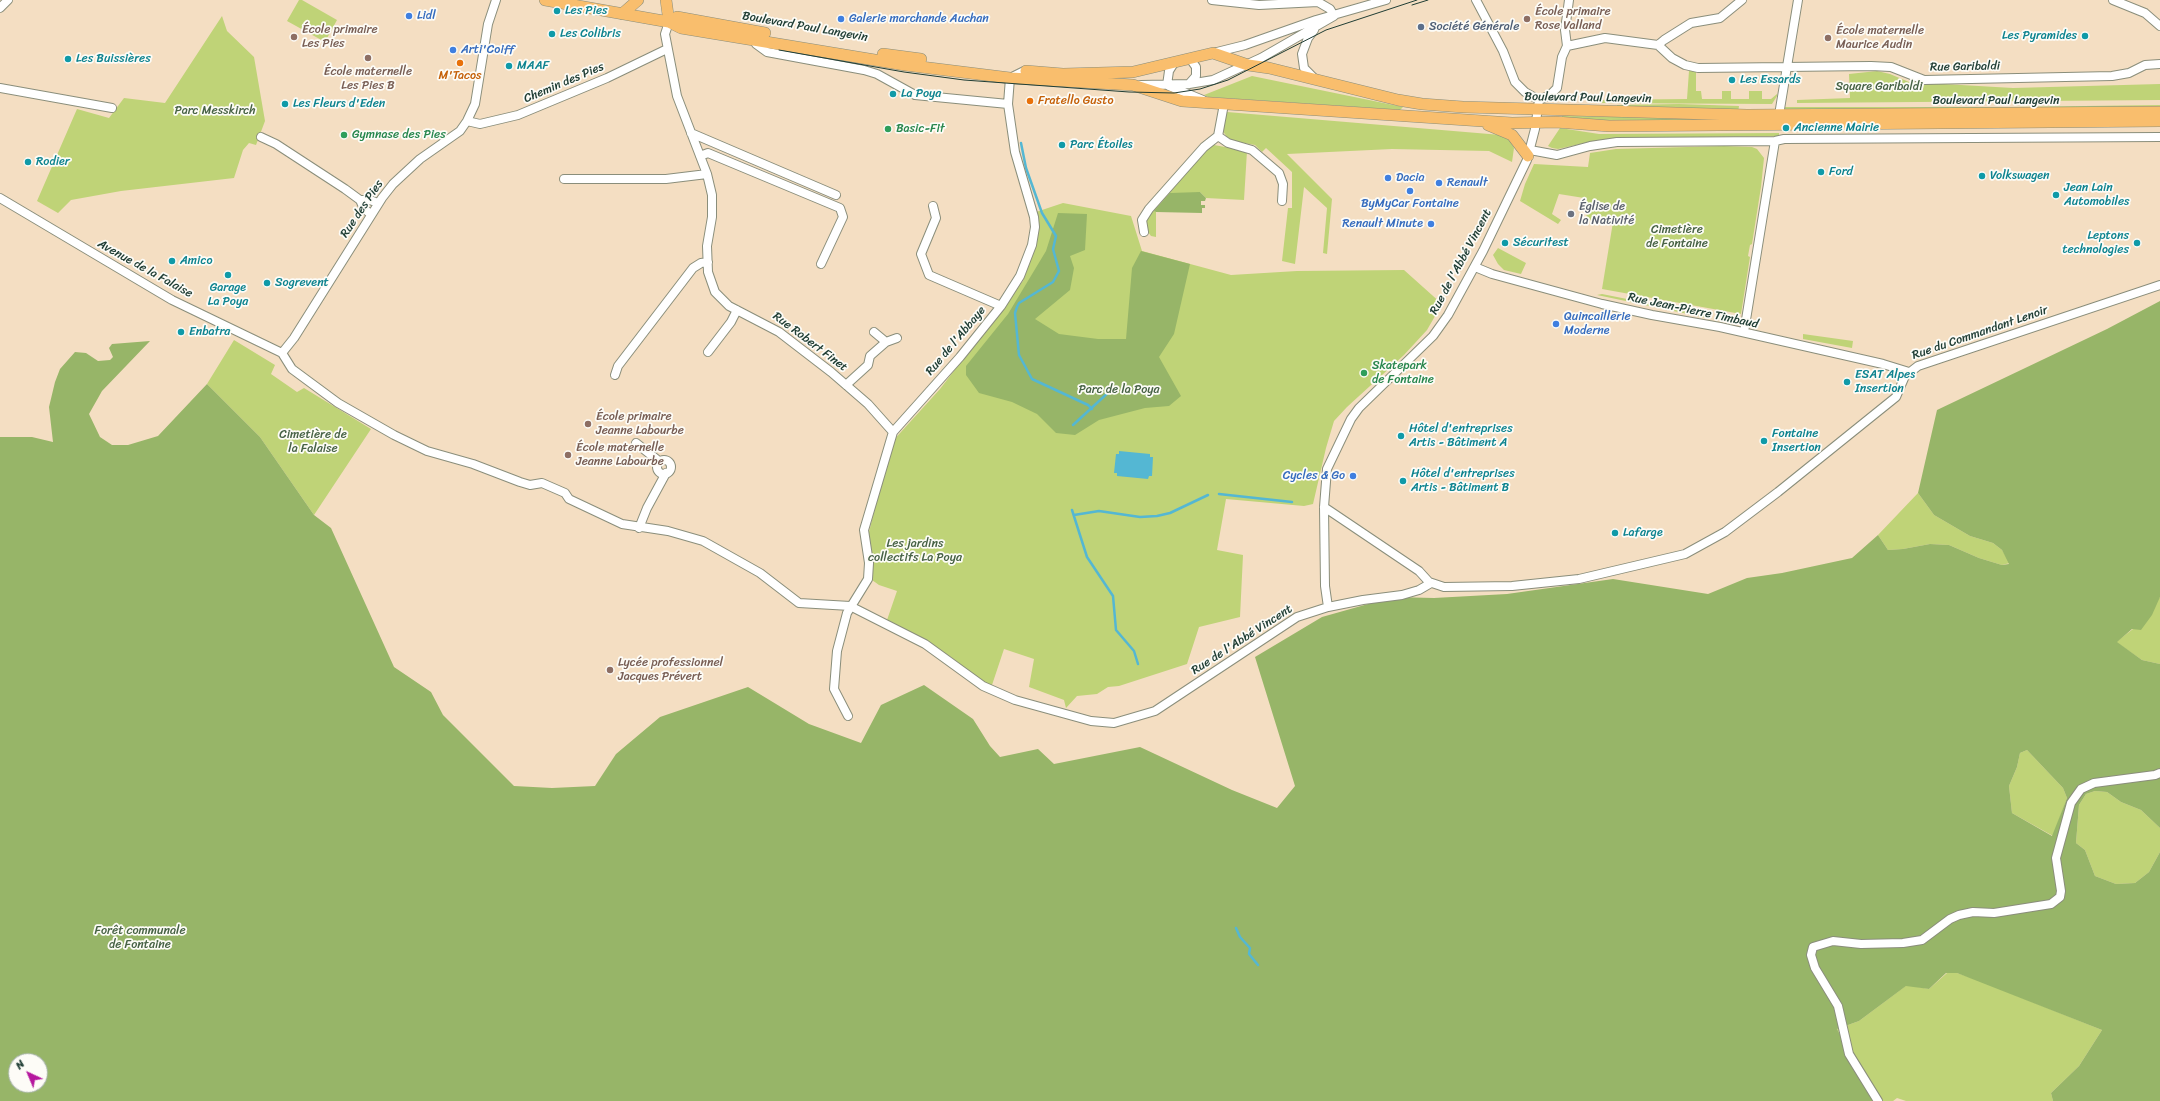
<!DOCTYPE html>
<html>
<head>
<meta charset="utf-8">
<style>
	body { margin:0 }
	#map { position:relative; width:2160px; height:1101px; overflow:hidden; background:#f4dec2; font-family:Sriracha,sans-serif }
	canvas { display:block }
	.north { position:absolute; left:8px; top:1053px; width:40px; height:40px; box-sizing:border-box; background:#fdfcf7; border:1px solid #a4b0a9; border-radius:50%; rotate:316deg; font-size:11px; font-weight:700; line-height:16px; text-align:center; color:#1f3d34 }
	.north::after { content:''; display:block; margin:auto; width:14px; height:18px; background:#b5179e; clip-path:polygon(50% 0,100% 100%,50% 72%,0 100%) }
</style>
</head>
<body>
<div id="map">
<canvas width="2160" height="1101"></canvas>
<div class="north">N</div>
</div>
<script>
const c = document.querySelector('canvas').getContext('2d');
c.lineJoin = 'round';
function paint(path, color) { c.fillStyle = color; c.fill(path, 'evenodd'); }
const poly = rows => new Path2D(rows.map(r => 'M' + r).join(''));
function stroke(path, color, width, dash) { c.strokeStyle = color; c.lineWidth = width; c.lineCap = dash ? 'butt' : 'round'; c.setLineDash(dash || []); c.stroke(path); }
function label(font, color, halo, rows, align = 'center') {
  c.font = font + ' Sriracha,sans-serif'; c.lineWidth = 3.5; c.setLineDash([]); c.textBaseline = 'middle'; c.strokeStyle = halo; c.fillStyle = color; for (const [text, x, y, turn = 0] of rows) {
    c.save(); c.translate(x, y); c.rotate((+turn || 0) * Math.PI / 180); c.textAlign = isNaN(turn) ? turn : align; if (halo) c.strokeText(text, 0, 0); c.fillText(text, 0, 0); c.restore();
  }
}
paint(poly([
	[299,0,302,0,337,20,325,42,287,21],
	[222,16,227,31,254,57,265,121,256,145,249,143,243,150,234,178,121,191,71,200,58,213,37,201,77,109,109,118,124,98,165,103],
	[1689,71,1696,71,1696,91,1701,91,1702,99,1722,99,1722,91,1731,91,1731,99,1749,99,1749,91,1762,91,1762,99,1771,99,1777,94,1777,96,1772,104,1598,103,1598,100,1687,99],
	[1877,71,1890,74,1909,82,2013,88,2160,84,2160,100,1797,103,1797,100,1850,98,1849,74],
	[1252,76,1403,107,1400,110,1208,97,1204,95],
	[1679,104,1739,106,1738,113,1617,106,1617,105],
	[2160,105,2160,110,1785,111,1784,107,2009,107],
	[1227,112,1501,135,1509,139,1514,148,1512,162,1489,151,1392,149,1287,154,1332,199,1327,254,1323,253,1327,208,1304,187,1295,264,1282,261,1288,208,1292,208,1292,172,1266,148,1262,152,1255,145,1233,141,1227,137,1222,130],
	[1562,116,1726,118,1726,121,1652,124,1561,119],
	[1560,128,1599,134,1779,133,1779,136,1619,138,1589,142,1558,149,1552,148,1548,146],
	[1214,145,1247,151,1244,200,1206,198,1200,192,1155,211,1156,212,1156,237,1151,236,1148,232,1145,223,1147,215,1209,147],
	[1724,146,1752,147,1757,149,1764,158,1761,187,1752,244,1750,245,1748,256,1750,257,1741,314,1602,289,1613,222,1586,220,1588,204,1584,200,1584,198,1559,194,1552,214,1561,220,1558,224,1520,201,1525,184,1534,164,1588,167,1590,153,1616,149],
	[1063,203,1131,216,1142,251,1231,275,1297,271,1404,270,1442,304,1427,330,1404,355,1347,407,1334,421,1326,448,1313,504,1304,506,1226,499,1217,550,1243,555,1240,617,1199,627,1187,664,1119,686,1108,687,1097,694,1077,696,1066,708,1064,700,1029,687,1034,659,1004,649,991,688,951,657,887,620,897,591,879,585,872,580,872,556,868,536,891,443,940,389,1023,281,1036,245,1036,212],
	[1498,248,1526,263,1521,274,1504,270,1498,264,1493,255],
	[1602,294,1707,315,1707,318,1597,295],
	[1803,334,1853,341,1852,348,1803,339],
	[234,340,275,365,271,374,297,392,304,388,371,429,314,515,260,437,207,384],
	[1918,493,1934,515,1970,536,1993,543,2002,550,2010,563,2002,565,1979,558,1949,545,1930,544,1903,549,1888,550,1878,535],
	[2160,597,2160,664,2142,660,2116,642,2133,629],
	[2027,750,2063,788,2067,798,2053,836,2012,813,2009,786,2017,767,2020,753],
	[2095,791,2107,792,2121,802,2141,810,2160,828,2160,852,2149,872,2135,883,2116,884,2095,876,2085,850,2076,843,2079,805,2086,794],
	[1947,973,1957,973,1975,979,2102,1030,2079,1066,2051,1093,2053,1101,1906,1101,1897,1098,1893,1101,1876,1101,1837,1029,1859,1021,1907,985,1929,989]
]), '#bfd377');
paint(poly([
	[1200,192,1206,198,1205,201,1201,201,1201,205,1205,205,1205,208,1202,208,1202,213,1156,212,1154,211,1170,193],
	[1058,213,1087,214,1085,250,1070,256,1074,268,1070,290,1035,319,1059,334,1098,339,1126,339,1132,268,1141,251,1190,264,1174,334,1159,357,1181,396,1169,406,1145,408,1099,420,1075,435,1056,433,1037,414,1012,402,979,393,966,375,966,366,1008,314,1046,251],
	[2160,301,2160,597,2152,615,2141,630,2132,629,2117,642,2142,660,2160,664,2160,828,2141,810,2121,802,2107,792,2095,791,2086,794,2079,805,2076,843,2085,850,2095,876,2116,884,2135,883,2149,872,2160,852,2160,1101,2053,1101,2051,1093,2079,1066,2102,1030,1957,973,1946,973,1929,989,1906,986,1859,1021,1837,1029,1876,1101,0,1101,0,437,32,437,53,442,49,407,55,382,60,369,75,352,86,353,98,361,110,360,113,357,109,348,112,344,150,341,102,391,89,414,100,437,112,445,128,445,158,436,207,384,260,437,314,515,331,528,394,667,431,692,443,715,514,786,552,788,595,786,616,754,660,717,748,687,809,724,861,743,881,705,924,685,973,719,990,746,1000,757,1038,749,1054,764,1140,747,1232,790,1277,808,1295,786,1255,657,1322,617,1393,597,1434,598,1507,594,1613,579,1708,594,1747,578,1782,573,1852,558,1878,535,1888,550,1903,549,1930,544,1949,545,1979,558,2002,565,2009,564,2002,550,1993,543,1970,536,1934,515,1918,493,1937,410,2107,329],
	[2027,750,2063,788,2067,798,2052,836,2012,813,2009,786,2017,767,2020,753],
	[16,1061,40,1061,40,1085,16,1085]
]), '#97b568');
paint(poly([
	[1119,451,1150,454,1150,457,1153,457,1152,476,1149,476,1148,479,1117,476,1117,473,1114,473,1116,454,1119,454]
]), '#54b7d3');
stroke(poly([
	[1021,143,1026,168,1042,213,1056,236,1053,249,1059,271,1053,282,1019,303,1017,307,1015,313,1019,355,1032,379,1088,405,1092,409],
	[1073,425,1110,391],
	[1219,494,1292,502],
	[1072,510,1087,557,1113,596,1116,630,1134,651,1138,664],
	[1074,515,1099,511,1140,517,1157,516,1170,513,1208,495],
	[1236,928,1240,937,1250,948,1249,954,1258,965]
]), '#54b7d3', 2.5);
const minor = poly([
	[1212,0,1259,5,1318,2,1330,9,1334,16],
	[1476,0,1503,51,1515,82,1525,92,1539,100,1550,95,1557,88,1562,57,1567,46,1565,30,1569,0],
	[2113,0,2145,13,2160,26],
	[0,8,8,0],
	[669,22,665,34,677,96,707,174,712,195,712,217,707,246,708,272,715,292,729,306,779,332,831,372,868,404,893,432],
	[1314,30,1308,38,1302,54,1304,68,1316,80],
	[754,39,756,44,767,52,864,70,877,74,915,95,1008,104],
	[1658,45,1672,58,1685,65,1698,68,1871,66,1891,67,1924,80,2112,76,2129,73,2145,65,2160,64],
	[1567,46,1605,38,1658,45,1664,40,1691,23,1720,18,1742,0],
	[1213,53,1245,45,1316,20,1386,0],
	[1189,84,1196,76,1196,67,1191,60],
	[1141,85,1189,84,1213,80,1261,58,1334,16],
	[1167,85,1169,71,1174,63],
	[1169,86,1203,100],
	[0,88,112,108],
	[1224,104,1218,136,1228,143,1252,150,1279,173,1283,184,1282,201],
	[1779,115,1798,0],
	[467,121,480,124,518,115,607,78,667,49],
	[691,133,836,195],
	[261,137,276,144,345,189,360,200,364,209,371,214],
	[1530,150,1557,155,1590,146,1617,142,1775,141,1784,139,2160,137],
	[700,156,708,153,840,208,843,217,821,264],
	[564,179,666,179,707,174],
	[0,198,172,300,282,353],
	[360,200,370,200,378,203],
	[933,206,936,218,921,254,929,275,1001,306],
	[1144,232,1142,220,1149,209,1204,147,1218,136],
	[1475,267,1492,274,1602,304,1652,315,1720,327,1883,364,1909,372],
	[1744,332,1775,141],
	[886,342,897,338],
	[708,352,731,322,737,310],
	[282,353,292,369,338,403,394,435,427,451,473,464,520,482,530,485,542,483,565,493,569,499,622,524,668,531,703,541,760,573,799,603,850,606,925,644,983,686,1015,700,1091,721,1114,723,1155,711,1297,617,1328,607,1363,600,1402,595,1419,590,1431,583],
	[282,353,294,338,382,198,393,184,420,159,460,131,467,121,475,104,488,24,496,0],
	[615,375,618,366,693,268,701,263,708,262],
	[846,385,868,365,870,356,886,342,874,332],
	[636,443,660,462],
	'657 467a7 7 0 1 1 14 0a7 7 0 1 1-14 0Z',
	[1324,507,1419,571,1429,582,1444,587,1512,586,1579,579,1685,554,1725,532,1778,492,1896,397,1905,376,1918,366,2160,285],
	[639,528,647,508,666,473],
	[1328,607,1325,586,1324,507,1327,469,1351,419,1359,408,1433,336,1448,315,1483,251,1527,160,1535,129,1539,100],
	[848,716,834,689,837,651,847,613,868,579,869,563,864,530,893,432,960,357,1001,306,1020,276,1032,245,1035,227,1034,217,1015,152,1008,104,1010,78,1024,71],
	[1878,1101,1849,1054,1838,1006,1815,968,1811,955,1813,947,1833,941,1861,944,1903,943,1922,940,1950,919,1959,915,1973,912,1994,913,2051,904,2060,897,2061,891,2056,858,2071,803,2081,789,2094,783,2155,775,2160,773]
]);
const major = poly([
	[545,0,669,22,681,28,905,65,1010,78,1133,85,1182,101,1512,123,1556,122,1609,126,2160,121],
	[666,0,669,22],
	[622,14,638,0],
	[669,22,677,17,765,33],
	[883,54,921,59],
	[1026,71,1063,74,1133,72,1213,53,1248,65,1269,68,1398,100,1422,104,1463,107,1747,115,2160,112],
	[1488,125,1512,135,1528,156]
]);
stroke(minor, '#8a8e7b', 10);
stroke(major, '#8a8e7b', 12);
stroke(minor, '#fff', 8);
stroke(major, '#f9be6d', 11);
stroke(poly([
	[1412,5,1428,0],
	[779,50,904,72,964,80,1129,92,1174,93,1200,89,1228,80,1326,30,1417,0]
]), '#1f3d34', 1);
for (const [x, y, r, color] of [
	[557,11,4,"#0f9aa8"],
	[409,16,4,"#3f7fe0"],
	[841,19,4,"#3f7fe0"],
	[1527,19,4,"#8d6e63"],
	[1421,27,4,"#5c6f8a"],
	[552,34,4,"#0f9aa8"],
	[2085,36,4,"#0f9aa8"],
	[294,37,4,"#8d6e63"],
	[1828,38,4,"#8d6e63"],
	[453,50,4,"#3f7fe0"],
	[368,58,4,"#8d6e63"],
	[68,59,4,"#0f9aa8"],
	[460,63,4,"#e8710a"],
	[509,66,4,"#0f9aa8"],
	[1732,80,4,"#0f9aa8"],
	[893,94,4,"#0f9aa8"],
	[1030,101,4,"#e8710a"],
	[285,104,4,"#0f9aa8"],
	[1786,128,4,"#0f9aa8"],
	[888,129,4,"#2e9e5b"],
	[344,135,4,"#2e9e5b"],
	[1062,145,4,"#0f9aa8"],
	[28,162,4,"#0f9aa8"],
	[1821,172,4,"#0f9aa8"],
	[1982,176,4,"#0f9aa8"],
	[1388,178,4,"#3f7fe0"],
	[1439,183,4,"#3f7fe0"],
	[1410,191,4,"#3f7fe0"],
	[2056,195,4,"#0f9aa8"],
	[1571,214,4,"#6b7280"],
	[1431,224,4,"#3f7fe0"],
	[1505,243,4,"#0f9aa8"],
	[2137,243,4,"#0f9aa8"],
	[172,261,4,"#0f9aa8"],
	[228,275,4,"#0f9aa8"],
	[267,283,4,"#0f9aa8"],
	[1556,324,4,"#3f7fe0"],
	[181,332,4,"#0f9aa8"],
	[1364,373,4,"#2e9e5b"],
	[1847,382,4,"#0f9aa8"],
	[588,424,4,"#8d6e63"],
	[1401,436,4,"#0f9aa8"],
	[1764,441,4,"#0f9aa8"],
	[568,455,4,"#8d6e63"],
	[1353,476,4,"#3f7fe0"],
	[1403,481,4,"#0f9aa8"],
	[1615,533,4,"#0f9aa8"],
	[610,670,4,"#8d6e63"]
]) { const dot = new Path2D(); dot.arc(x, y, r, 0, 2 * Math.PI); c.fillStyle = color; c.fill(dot); stroke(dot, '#fdfcf7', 1.5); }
label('12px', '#0d838f', '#fdfcf7', [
	["Les Pies",565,11],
	["Les Colibris",560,34],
	["Les Pyramides",2077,36,"right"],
	["Les Buissières",76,59],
	["MAAF",517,66],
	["Les Essards",1740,80],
	["La Poya",901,94],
	["Les Fleurs d'Eden",293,104],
	["Ancienne Mairie",1794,128],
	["Parc Étoiles",1070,145],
	["Rodier",36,162],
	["Ford",1829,172],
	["Volkswagen",1990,176],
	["Jean Lain",2064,188],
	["Automobiles",2064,202],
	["Leptons",2129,236,"right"],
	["technologies",2129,250,"right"],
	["Sécuritest",1513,243],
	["Amico",180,261],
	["Sogrevent",275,283],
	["Garage",228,288,"center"],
	["La Poya",228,302,"center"],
	["Enbatra",189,332],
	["ESAT Alpes",1855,375],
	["Insertion",1855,389],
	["Hôtel d'entreprises",1409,429],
	["Artis - Bâtiment A",1409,443],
	["Fontaine",1772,434],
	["Insertion",1772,448],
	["Hôtel d'entreprises",1411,474],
	["Artis - Bâtiment B",1411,488],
	["Lafarge",1623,533]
], 'left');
label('12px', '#785e54', '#fdfcf7', [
	["École primaire",1535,12],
	["Rose Valland",1535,26],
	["École primaire",302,30],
	["Les Pies",302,44],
	["École maternelle",1836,31],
	["Maurice Audin",1836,45],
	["École maternelle",368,72,"center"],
	["Les Pies B",368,86,"center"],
	["École primaire",596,417],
	["Jeanne Labourbe",596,431],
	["École maternelle",576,448],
	["Jeanne Labourbe",576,462],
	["Lycée professionnel",618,663],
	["Jacques Prévert",618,677]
], 'left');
label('12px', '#366cbe', '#fdfcf7', [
	["Lidl",417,16],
	["Galerie marchande Auchan",849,19],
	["Arti'Coiff",461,50],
	["Dacia",1396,178],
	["Renault",1447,183],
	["ByMyCar Fontaine",1410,204,"center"],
	["Renault Minute",1423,224,"right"],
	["Quincaillerie",1564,317],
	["Moderne",1564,331],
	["Cycles & Go",1345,476,"right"]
], 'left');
label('12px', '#1f3d34', '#fdfcf7', [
	["Boulevard Paul Langevin",805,27,10],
	["Rue Garibaldi",1965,67,-1],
	["Chemin des Pies",564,83,-23],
	["Boulevard Paul Langevin",1588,98,1],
	["Boulevard Paul Langevin",1996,101],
	["Rue des Pies",362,209,-56],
	["Rue de l'Abbé Vincent",1461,262,-62],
	["Avenue de la Falaise",145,269,29],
	["Rue Jean-Pierre Timbaud",1693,311,12],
	["Rue du Commandant Lenoir",1980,333,-19],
	["Rue de l'Abbaye",956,341,-50],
	["Rue Robert Finet",810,342,37],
	["Rue de l'Abbé Vincent",1242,640,-33]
]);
label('12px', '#4e5e75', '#fdfcf7', [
	["Société Générale",1429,27]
], 'left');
label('12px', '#c56008', '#fdfcf7', [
	["M'Tacos",460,76],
	["Fratello Gusto",1038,101,"left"]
]);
label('12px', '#476245', '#fdfcf7', [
	["Square Garibaldi",1879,87],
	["Parc Messkirch",215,111],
	["Cimetière",1677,230],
	["de Fontaine",1677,244],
	["Parc de la Poya",1119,390],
	["Cimetière de",313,435],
	["la Falaise",313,449],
	["Les jardins",915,544],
	["collectifs La Poya",915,558],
	["Forêt communale",140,931],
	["de Fontaine",140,945]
]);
label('12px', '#27864d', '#fdfcf7', [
	["Basic-Fit",896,129],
	["Gymnase des Pies",352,135],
	["Skatepark",1372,366],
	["de Fontaine",1372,380]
], 'left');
label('12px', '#5b616d', '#fdfcf7', [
	["Église de",1579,207],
	["la Nativité",1579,221]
], 'left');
</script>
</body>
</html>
